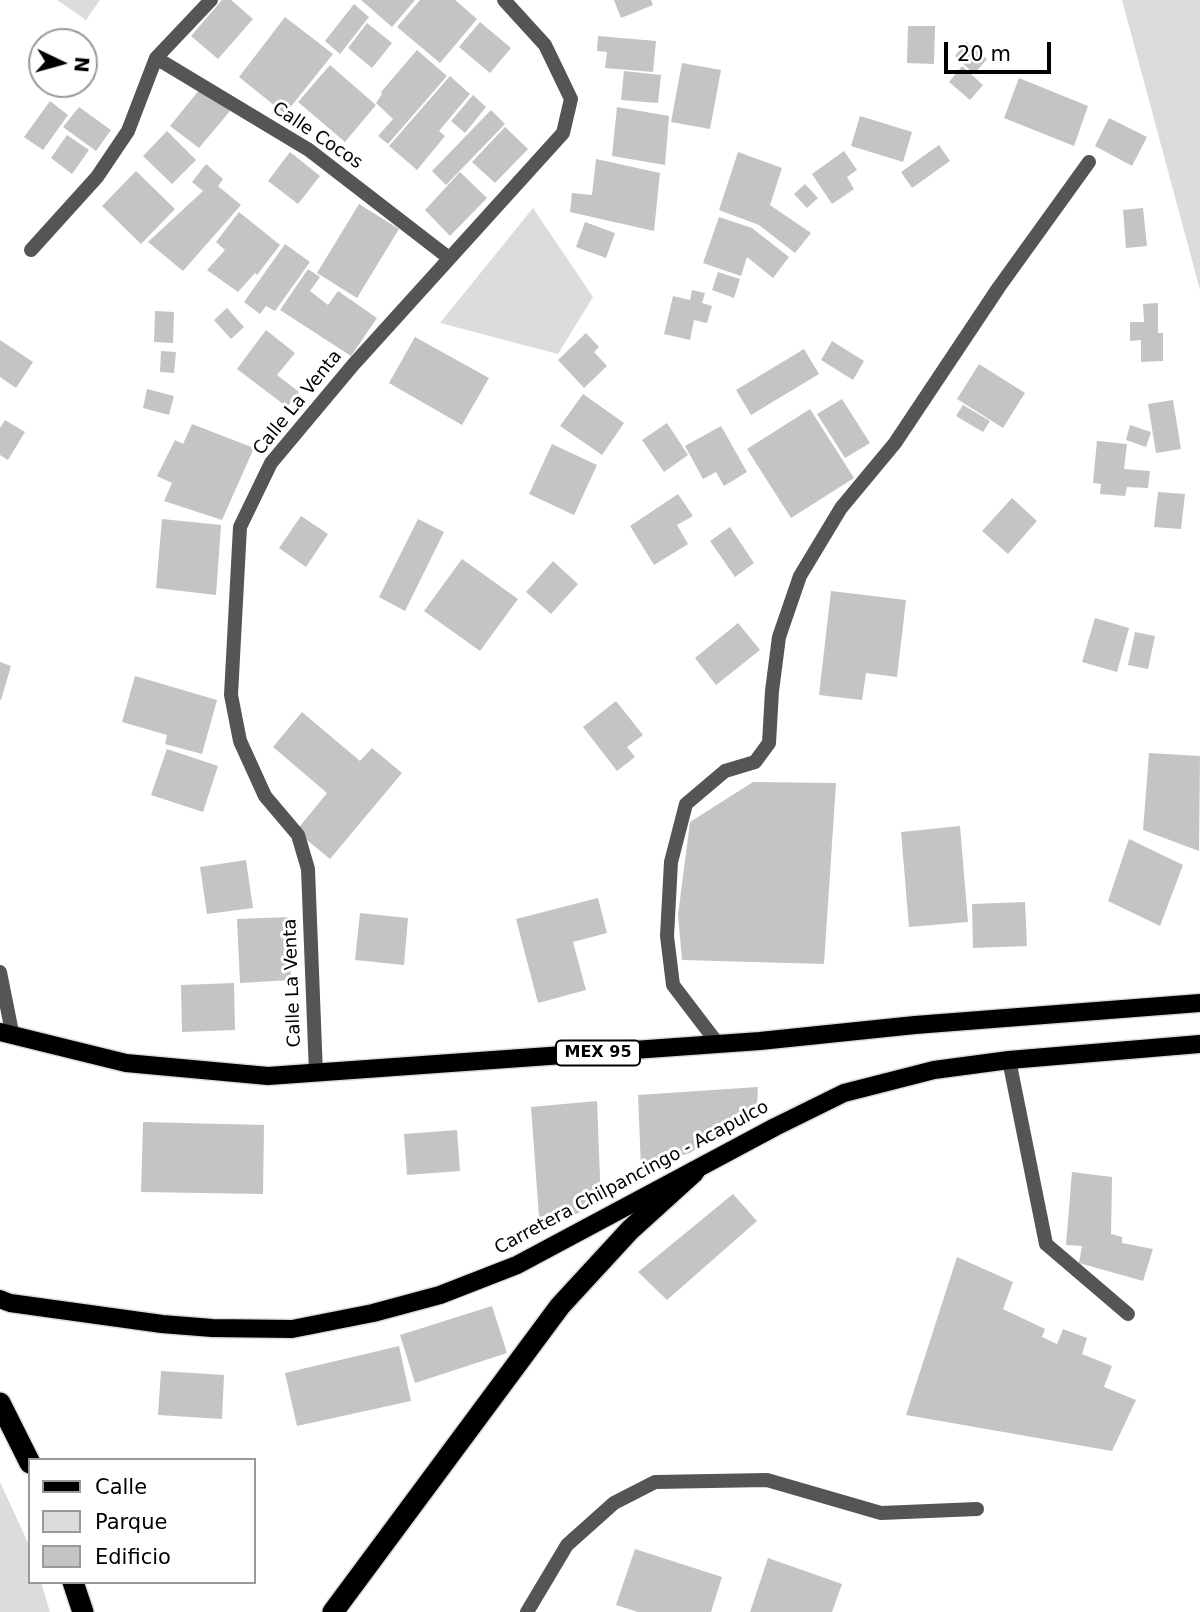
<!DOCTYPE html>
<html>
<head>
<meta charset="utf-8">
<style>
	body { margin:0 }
	#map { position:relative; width:1200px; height:1612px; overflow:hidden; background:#fff; font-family:"DejaVu Sans",sans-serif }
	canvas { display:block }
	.legend { position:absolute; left:28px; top:1458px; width:228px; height:126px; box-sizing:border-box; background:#fff; border:2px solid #999; margin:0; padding:9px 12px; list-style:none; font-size:21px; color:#000 }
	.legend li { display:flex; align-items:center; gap:14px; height:35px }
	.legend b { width:35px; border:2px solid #999 }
	.north { position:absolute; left:28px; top:28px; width:70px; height:70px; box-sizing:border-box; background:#fff; border:2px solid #999; border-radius:50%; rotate:95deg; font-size:19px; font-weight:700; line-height:28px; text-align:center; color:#000 }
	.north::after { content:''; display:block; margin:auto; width:24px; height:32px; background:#000; clip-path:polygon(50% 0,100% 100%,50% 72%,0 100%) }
	.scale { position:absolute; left:944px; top:42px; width:107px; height:32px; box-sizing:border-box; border:4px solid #000; border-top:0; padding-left:9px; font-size:21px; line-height:24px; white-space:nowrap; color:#000; -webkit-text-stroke:5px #fff; paint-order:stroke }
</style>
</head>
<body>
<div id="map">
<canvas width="1200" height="1612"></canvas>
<ul class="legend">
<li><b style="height:9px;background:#000"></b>Calle</li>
<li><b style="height:19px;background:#dcdcdc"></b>Parque</li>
<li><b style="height:19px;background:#c4c4c4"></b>Edificio</li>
</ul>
<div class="north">N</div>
<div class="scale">20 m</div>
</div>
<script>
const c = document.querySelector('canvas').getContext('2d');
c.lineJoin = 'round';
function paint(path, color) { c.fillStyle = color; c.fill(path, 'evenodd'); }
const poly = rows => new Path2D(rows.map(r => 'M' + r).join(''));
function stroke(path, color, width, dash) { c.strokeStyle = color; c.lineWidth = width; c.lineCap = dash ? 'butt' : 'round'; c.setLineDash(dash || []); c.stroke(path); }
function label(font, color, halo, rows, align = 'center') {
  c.font = font + ' "DejaVu Sans",sans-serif'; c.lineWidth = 6; c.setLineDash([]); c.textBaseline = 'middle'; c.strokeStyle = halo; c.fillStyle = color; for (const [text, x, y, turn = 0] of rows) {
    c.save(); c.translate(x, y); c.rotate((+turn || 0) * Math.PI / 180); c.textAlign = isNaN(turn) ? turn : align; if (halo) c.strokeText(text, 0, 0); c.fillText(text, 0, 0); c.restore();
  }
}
paint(poly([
	[57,0,100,0,86,20],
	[1122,0,1200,0,1200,290],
	[533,208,593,297,558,354,440,323],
	[0,1482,30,1547,30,1582,41,1582,50,1612,0,1612]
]), '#dcdcdc');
paint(poly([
	[222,0,231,0,253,19,218,59,191,36],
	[361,0,415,0,392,27],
	[420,0,455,0,477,19,440,63,397,27],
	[614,0,651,0,653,5,621,18],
	[354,4,369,17,340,54,325,41],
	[285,17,333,54,285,114,239,77],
	[480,22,511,48,490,73,459,47],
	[367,23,392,43,372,68,348,48],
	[908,26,935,26,934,64,907,63],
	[598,36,656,41,653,72,605,68,607,52,597,51],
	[966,42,987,59,974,74,955,56],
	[417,50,447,76,388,144,378,136,393,119,376,103,382,94,381,92],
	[682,63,721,70,710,129,671,122],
	[330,65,376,105,345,142,298,102],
	[962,66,983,85,970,100,949,82],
	[624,71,661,75,658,103,621,100],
	[450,76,470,94,439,131,445,136,417,170,389,146],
	[1019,78,1088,106,1074,146,1004,118],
	[200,89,230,111,199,148,170,126],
	[473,95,486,107,465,133,451,121],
	[50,101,68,115,43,150,24,137],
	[79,107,111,130,96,151,63,127],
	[617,107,669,116,665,165,612,156],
	[491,110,505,124,446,185,432,171],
	[860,116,912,132,903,162,851,146],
	[1109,118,1147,137,1132,166,1095,146],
	[505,127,528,149,495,183,472,162],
	[167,131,196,160,172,184,143,156],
	[67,135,89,150,72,174,51,158],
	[939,145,950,161,912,188,901,172],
	[844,151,857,170,847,177,854,189,832,204,812,174],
	[290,152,320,176,298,204,268,181],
	[738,152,782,168,770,205,811,233,795,253,759,225,719,210],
	[596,159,660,173,654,231,570,212,572,193,592,195],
	[206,164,223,179,218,186,241,205,183,271,148,242,203,191,192,182],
	[136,171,175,209,141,244,102,206],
	[460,172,487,198,450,236,425,210],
	[805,184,818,198,807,208,794,194],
	[359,204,399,229,357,298,317,273],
	[1143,208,1147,246,1126,248,1123,210],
	[239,212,280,245,257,275,255,273,238,292,207,270,225,250,216,242],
	[719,217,752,228,789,257,773,278,747,257,741,276,703,263],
	[585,222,615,233,606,258,576,247],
	[285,244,310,262,275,311,266,306,260,314,244,302],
	[308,269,320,277,310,291,328,305,338,291,377,318,351,356,280,310],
	[718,272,740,279,734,298,712,290],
	[692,290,705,293,702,303,712,306,707,323,694,320,690,340,664,334,673,296,690,300],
	[1158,303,1158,333,1163,333,1163,361,1141,362,1141,340,1130,341,1130,322,1144,322,1143,304],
	[227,308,244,327,231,339,214,320],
	[155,311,174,312,173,343,154,342],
	[266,330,295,353,277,375,299,392,287,407,237,369],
	[586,333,599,347,594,352,607,366,584,388,558,360],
	[415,337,489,378,462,425,389,383],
	[0,340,33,362,16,388,0,377],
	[832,341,864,361,853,380,821,360],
	[804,349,819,374,751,415,736,390],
	[161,351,176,352,174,373,160,372],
	[979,364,1025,393,1003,428,957,399],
	[147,389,174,396,169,415,143,408],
	[583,394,624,423,602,455,560,426],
	[842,399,870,443,845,458,817,414],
	[1173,400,1181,449,1156,453,1148,404],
	[963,405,990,421,983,432,956,416],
	[810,409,854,478,791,518,747,449],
	[5,420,25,432,8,460,0,455,0,428],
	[667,423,688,455,664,472,642,440],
	[192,424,254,448,222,520,164,501,172,483,157,476,175,440,183,444],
	[1130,425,1151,432,1146,447,1126,440],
	[721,426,747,472,724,486,716,472,703,479,685,446],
	[1097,441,1127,444,1124,469,1150,471,1148,488,1127,487,1125,496,1100,494,1101,484,1093,483],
	[552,444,597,465,574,515,529,494],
	[1158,492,1185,494,1181,529,1154,527],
	[678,494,693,516,677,525,688,544,654,565,630,526],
	[1012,498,1037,521,1008,554,982,531],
	[301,516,328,534,306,567,279,548],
	[162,519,221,525,216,595,156,588],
	[418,519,444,532,405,611,379,597],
	[730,527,754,563,735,577,710,541],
	[462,559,518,599,480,651,424,611],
	[553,561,578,584,551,614,526,592],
	[831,591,906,600,897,677,866,673,862,700,819,695],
	[1095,618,1129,628,1117,672,1082,662],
	[738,623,760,650,716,685,695,658],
	[1135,632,1155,636,1148,669,1128,665],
	[0,662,11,666,1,700,0,700],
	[135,676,217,700,202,754,165,744,167,735,122,722],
	[616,701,643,735,627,747,635,757,617,771,583,727],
	[302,712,360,761,372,748,402,773,330,859,296,831,327,793,273,747],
	[167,749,218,766,203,812,151,795],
	[1149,753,1200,756,1199,851,1143,830],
	[753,782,836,783,824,964,682,960,678,915,690,822],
	[960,826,968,922,909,927,901,832],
	[1129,839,1183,865,1160,926,1108,901],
	[246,860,253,908,207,914,200,867],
	[598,898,607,933,573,942,586,990,538,1003,516,919],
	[1025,902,1027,946,973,948,972,904],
	[360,913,408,918,404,965,355,960],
	[289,917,291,980,240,983,237,919],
	[234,983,235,1030,182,1032,181,985],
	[758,1087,757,1107,690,1153,641,1167,638,1095],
	[597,1101,601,1203,540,1230,531,1107],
	[143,1122,264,1125,263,1194,141,1192],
	[457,1130,460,1171,407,1175,404,1134],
	[1072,1172,1112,1177,1111,1234,1122,1237,1122,1243,1153,1249,1143,1281,1079,1263,1082,1246,1066,1245],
	[733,1194,757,1221,667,1300,638,1272],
	[957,1257,1013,1282,1003,1309,1045,1329,1042,1337,1057,1344,1063,1329,1087,1338,1082,1354,1112,1366,1104,1387,1136,1400,1112,1451,906,1415],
	[492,1306,507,1353,415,1383,400,1335],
	[399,1346,411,1401,297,1426,285,1373],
	[161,1371,224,1375,222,1419,158,1415],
	[635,1549,722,1577,711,1612,638,1612,616,1605],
	[768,1558,842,1584,832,1612,750,1612]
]), '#c4c4c4');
const primary = poly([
	[0,1032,126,1063,268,1076,760,1041,915,1025,1200,1003],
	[0,1299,10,1303,162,1324,212,1328,292,1329,373,1313,440,1295,517,1265,775,1127,844,1093,934,1070,1009,1060,1200,1044]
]);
const motorway = poly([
	[0,1403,30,1463],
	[73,1582,83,1612],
	[333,1612,560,1306,630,1230,694,1172]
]);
stroke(primary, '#dbdbdb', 21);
stroke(motorway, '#dbdbdb', 24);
stroke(poly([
	[0,972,13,1037],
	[1009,1060,1046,1244,1128,1314],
	[527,1612,567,1545,614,1503,655,1482,767,1480,881,1513,977,1509]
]), '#555', 14);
stroke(poly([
	[156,58,309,150,449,258],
	[31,250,97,177,128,131,156,58,211,0],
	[718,1044,673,985,667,936,671,862,686,804,725,771,755,762,769,743,772,691,779,637,800,576,841,508,895,443,999,287,1089,162],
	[316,1074,308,869,298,835,265,796,240,741,231,695,240,527,271,463,353,365,563,133,571,99,545,45,504,0]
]), '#555', 14);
stroke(primary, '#000', 18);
stroke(motorway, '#000', 21);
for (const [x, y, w] of [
	[598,1053,84]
]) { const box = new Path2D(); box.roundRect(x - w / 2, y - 12.5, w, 25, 5); c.fillStyle = '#fff'; c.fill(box); stroke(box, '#000', 2); }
label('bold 16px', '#000', null, [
	["MEX 95",598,1053]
]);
label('18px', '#000', '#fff', [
	["Calle Cocos",317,136,34],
	["Calle La Venta",298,403,-51],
	["Calle La Venta",293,983,-92],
	["Carretera Chilpancingo - Acapulco",632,1178,-28]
]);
</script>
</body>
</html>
